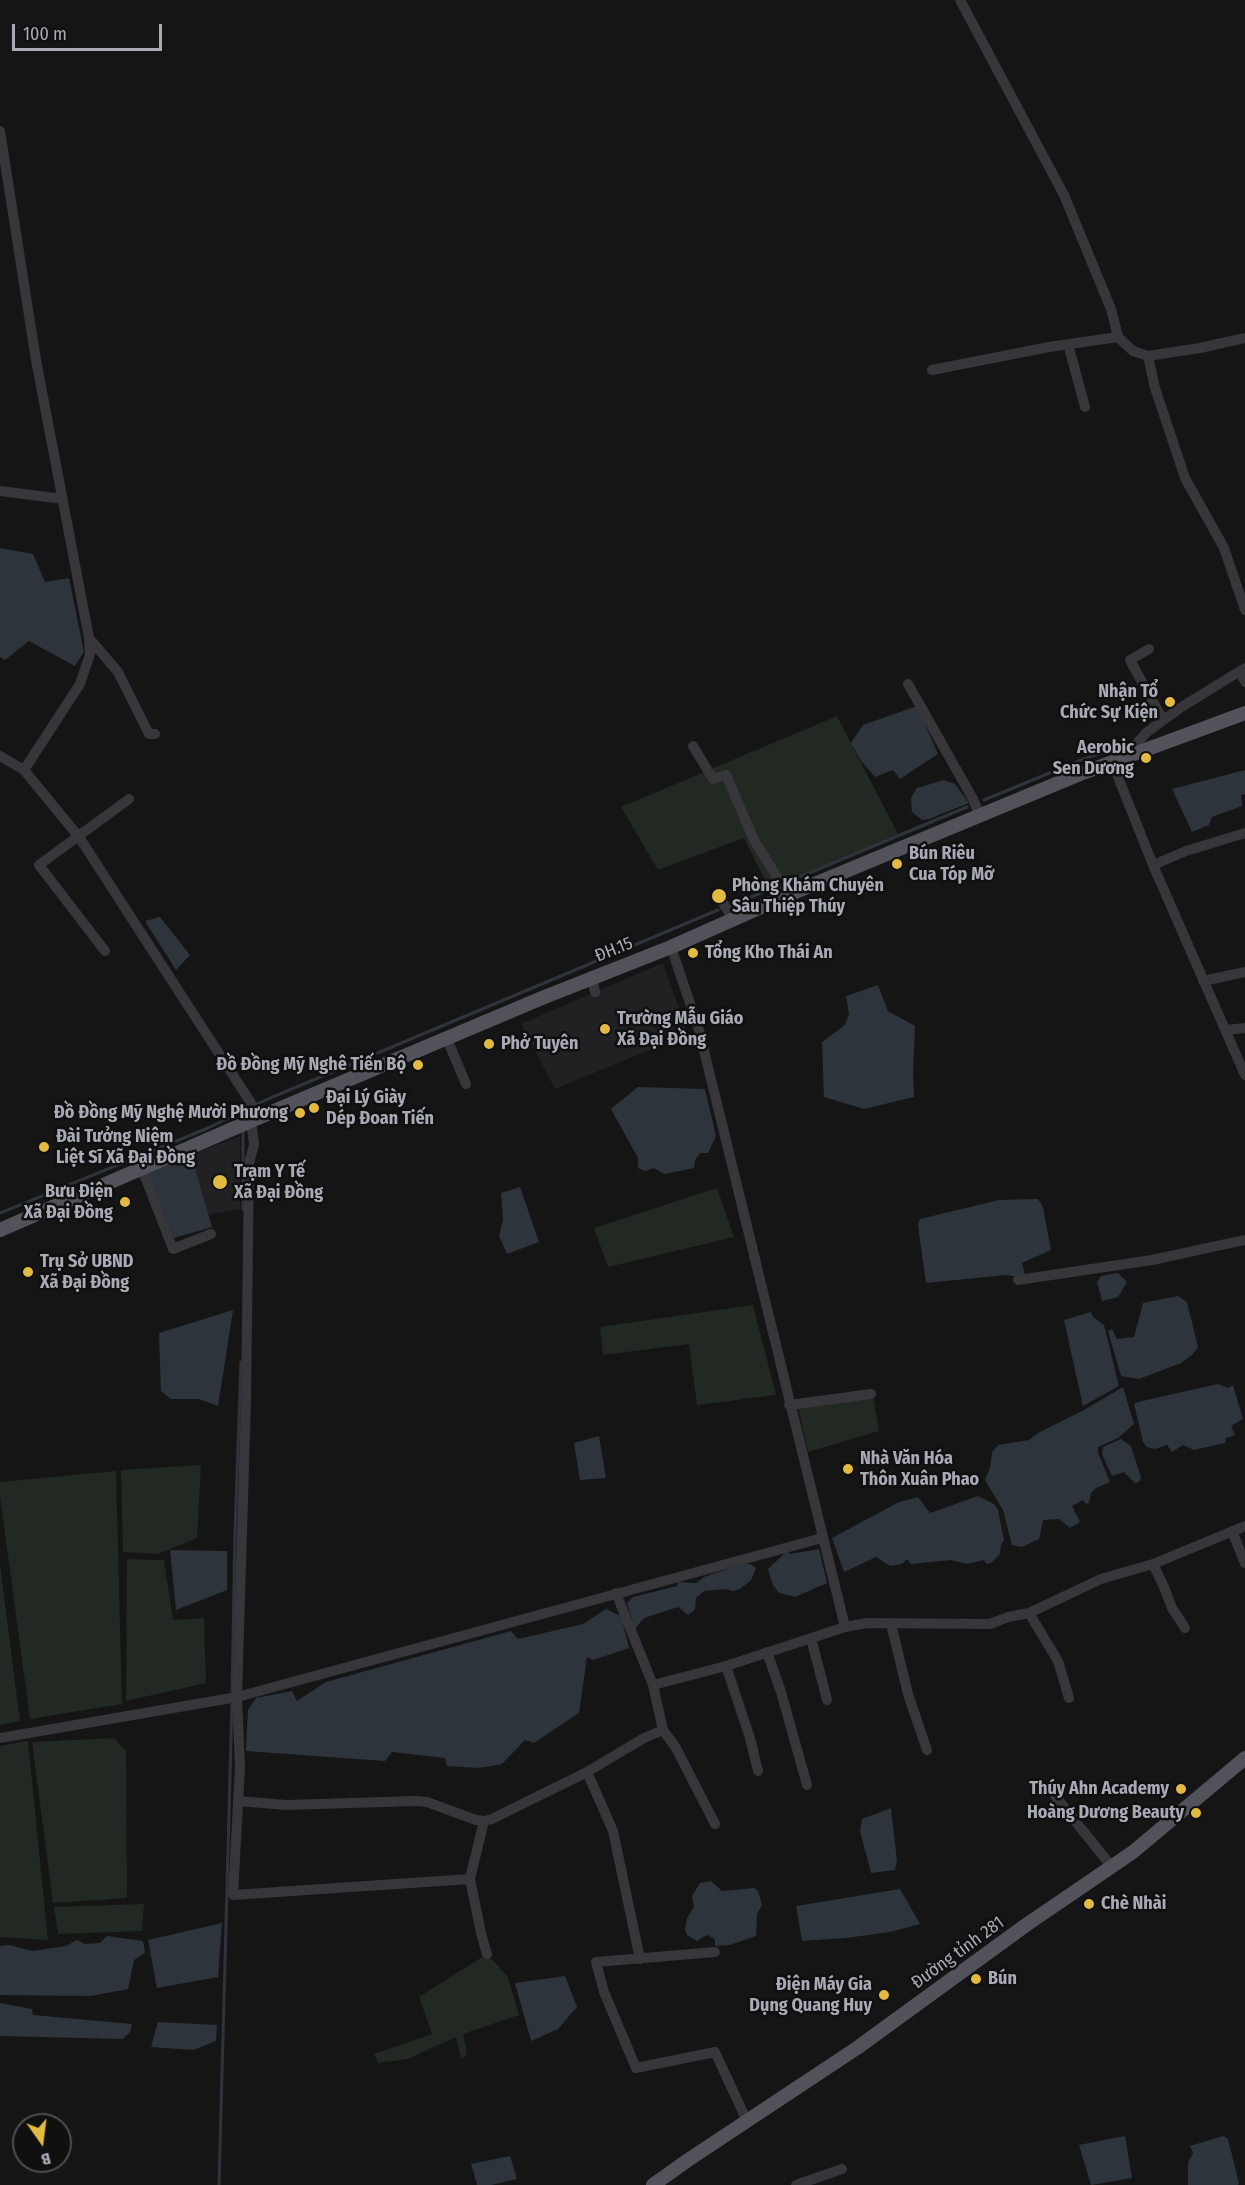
<!DOCTYPE html>
<html>
<head>
<meta charset="utf-8">
<style>
	body { margin:0 }
	#map { position:relative; width:1245px; height:2185px; overflow:hidden; background:#151516; font-family:"Fira Sans Condensed",sans-serif }
	canvas { display:block }
	.north { position:absolute; left:12px; top:2113px; width:60px; height:60px; box-sizing:border-box; background:#101011; border:2px solid #4d4e53; border-radius:50%; rotate:166deg; font-size:16px; font-weight:700; line-height:24px; text-align:center; color:#a8abb5 }
	.north::after { content:''; display:block; margin:auto; width:21px; height:27px; background:#e2ba41; clip-path:polygon(50% 0,100% 100%,50% 72%,0 100%) }
	.scale { position:absolute; left:12px; top:24px; width:150px; height:27px; box-sizing:border-box; border:3px solid #a8abb5; border-top:0; padding-left:8px; font-size:18px; line-height:21px; white-space:nowrap; color:#a8abb5; -webkit-text-stroke:4px #101011; paint-order:stroke }
</style>
</head>
<body>
<div id="map">
<canvas width="1245" height="2185"></canvas>
<div class="north">B</div>
<div class="scale">100 m</div>
</div>
<script>
const c = document.querySelector('canvas').getContext('2d');
c.lineJoin = 'round';
function paint(path, color) { c.fillStyle = color; c.fill(path, 'evenodd'); }
const poly = rows => new Path2D(rows.map(r => 'M' + r).join(''));
function stroke(path, color, width, dash) { c.strokeStyle = color; c.lineWidth = width; c.lineCap = dash ? 'butt' : 'round'; c.setLineDash(dash || []); c.stroke(path); }
function label(font, color, halo, rows, align = 'center') {
  c.font = font + ' "Fira Sans Condensed",sans-serif'; c.lineWidth = 5; c.setLineDash([]); c.textBaseline = 'middle'; c.strokeStyle = halo; c.fillStyle = color; for (const [text, x, y, turn = 0] of rows) {
    c.save(); c.translate(x, y); c.rotate((+turn || 0) * Math.PI / 180); c.textAlign = isNaN(turn) ? turn : align; if (halo) c.strokeText(text, 0, 0); c.fillText(text, 0, 0); c.restore();
  }
}
paint(poly([
	[663,963,688,1034,555,1089,521,1024],
	[240,1136,240,1209,208,1215,191,1155]
]), '#212123');
paint(poly([
	[837,716,898,834,770,890,744,838,658,870,621,807],
	[717,1188,734,1237,608,1267,594,1228],
	[753,1305,776,1395,697,1405,689,1344,603,1355,600,1327],
	[873,1396,879,1431,808,1452,798,1406],
	[201,1465,197,1538,158,1554,123,1552,121,1470],
	[116,1471,122,1704,30,1719,0,1496,0,1482],
	[127,1559,164,1560,173,1620,204,1618,206,1683,126,1701],
	[0,1565,20,1721,0,1725],
	[114,1738,126,1751,127,1898,53,1903,32,1742],
	[28,1741,48,1940,0,1937,0,1746],
	[144,1904,142,1931,58,1934,54,1907],
	[487,1954,508,1977,519,2015,463,2034,467,2055,461,2059,456,2037,408,2059,378,2063,374,2054,432,2034,419,1997]
]), '#212922');
paint(poly([
	[0,548,33,554,45,582,69,578,84,652,75,666,29,641,5,660,0,657],
	[917,706,938,754,900,779,893,770,875,777,862,762,851,743,863,725],
	[1245,770,1245,794,1241,795,1242,806,1212,817,1209,825,1192,832,1172,789],
	[944,780,955,784,969,803,929,819,922,820,912,812,911,798,917,788],
	[160,917,190,955,176,970,145,921],
	[878,985,888,1011,915,1026,913,1073,914,1097,864,1109,824,1097,822,1042,845,1025,849,1014,846,996],
	[638,1087,705,1089,716,1136,708,1153,700,1153,695,1160,694,1168,664,1174,654,1168,645,1171,638,1168,638,1158,611,1109],
	[191,1155,212,1227,174,1238,148,1172],
	[520,1187,539,1242,507,1254,499,1236,503,1220,501,1193],
	[1038,1199,1043,1207,1051,1250,1022,1263,1025,1275,1020,1277,1006,1275,926,1283,918,1225,920,1219,999,1200],
	[1118,1273,1127,1282,1118,1297,1102,1301,1097,1282,1101,1276],
	[1178,1296,1187,1302,1198,1347,1192,1355,1181,1363,1139,1379,1121,1376,1108,1331,1112,1329,1117,1339,1134,1337,1143,1303],
	[233,1310,218,1406,199,1399,171,1399,161,1391,159,1333],
	[1091,1312,1093,1317,1104,1325,1119,1386,1083,1406,1064,1320],
	[1218,1384,1228,1388,1233,1385,1243,1419,1231,1426,1235,1435,1226,1438,1225,1443,1194,1450,1183,1445,1172,1452,1167,1445,1155,1449,1147,1447,1143,1442,1134,1404,1138,1402],
	[1123,1387,1134,1424,1118,1438,1098,1447,1098,1453,1110,1482,1096,1488,1091,1493,1089,1503,1086,1504,1083,1500,1072,1506,1080,1522,1070,1528,1059,1519,1043,1520,1039,1539,1022,1547,1012,1545,1003,1510,985,1480,990,1468,992,1452,998,1445,1029,1440,1038,1433,1084,1410],
	[599,1436,606,1478,580,1480,574,1443],
	[1121,1439,1131,1446,1141,1478,1139,1482,1135,1483,1124,1472,1112,1476,1111,1474,1102,1454,1103,1447],
	[978,1496,994,1504,998,1510,1004,1540,1001,1545,1000,1554,991,1563,987,1564,984,1560,967,1564,951,1560,911,1564,907,1559,902,1564,890,1566,876,1557,844,1572,832,1538,899,1502,918,1497,930,1513],
	[819,1549,827,1583,795,1597,779,1593,773,1585,768,1569,787,1551,790,1554],
	[170,1550,227,1551,227,1590,176,1610],
	[745,1563,752,1565,756,1568,751,1580,740,1589,733,1591,726,1589,704,1591,696,1598,695,1610,688,1615,678,1607,644,1618,635,1629,627,1603,633,1597,677,1586,678,1582,696,1583,704,1577],
	[606,1609,621,1616,629,1648,593,1660,587,1657,579,1713,534,1743,525,1740,502,1764,479,1768,447,1766,445,1758,392,1752,385,1761,246,1751,248,1710,256,1698,292,1691,297,1701,326,1682,511,1631,518,1639,583,1624],
	[891,1808,897,1861,895,1870,871,1873,860,1831,862,1819],
	[711,1881,722,1891,754,1888,758,1891,762,1905,757,1914,756,1936,730,1945,715,1946,715,1939,707,1935,697,1941,687,1935,685,1930,687,1918,694,1907,692,1896,700,1883],
	[900,1889,920,1924,890,1932,846,1938,802,1941,796,1906],
	[222,1923,218,1977,157,1988,148,1940],
	[107,1936,143,1941,145,1953,134,1960,128,1989,91,1996,0,1995,0,1946,9,1945,32,1951,66,1946,77,1940,85,1944,100,1943],
	[565,1976,577,2007,558,2029,531,2041,515,1983],
	[0,2003,32,2009,33,2015,132,2024,130,2032,123,2039,0,2036],
	[158,2022,217,2025,216,2041,193,2050,151,2047],
	[1125,2136,1132,2178,1091,2185,1079,2145],
	[1223,2136,1228,2139,1239,2183,1238,2185,1188,2185,1188,2162,1193,2153,1190,2146],
	[510,2156,517,2179,491,2185,477,2185,471,2164]
]), '#2e343b');
stroke(poly([
	[984,800,1081,760,1125,745],
	[790,881,967,807],
	[734,904,773,888],
	[243,1133,243,1209],
	[0,1213,208,1128,268,1099,718,910],
	[232,1694,235,1532,241,1362],
	[219,2185,232,1701]
]), '#2e343b', 3);
stroke(poly([
	[960,0,1064,195,1111,309,1118,337,1133,351,1148,356,1200,348,1245,338],
	[0,131,36,360,89,638,90,654,80,684,24,770],
	[1068,344,1085,407],
	[1148,356,1155,388,1185,478,1224,548,1245,610],
	[932,370,1049,347,1118,337],
	[0,491,63,499],
	[89,638,118,672,149,734,155,734],
	[1149,649,1130,660,1163,720],
	[1240,672,1245,682],
	[908,684,973,799,980,816],
	[693,746,713,779,726,775,754,840,788,895],
	[0,756,24,770,79,837,260,1117],
	[1126,756,1146,733,1180,708,1245,668],
	[1112,762,1153,865,1245,1075],
	[1153,865,1186,851,1245,833],
	[722,902,734,919],
	[671,947,699,1030,845,1627],
	[105,951,39,865,129,799],
	[592,978,595,992],
	[1203,981,1245,972],
	[1226,1030,1245,1028],
	[447,1039,466,1084],
	[251,1121,254,1144,249,1164,246,1400,237,1697,240,1767,233,1895,470,1879],
	[142,1169,173,1249,211,1234],
	[1018,1280,1152,1260,1245,1240],
	[789,1405,871,1394],
	[1232,1531,1245,1563],
	[1153,1564,1164,1587,1172,1608,1185,1628],
	[616,1593,653,1685,663,1730,676,1748,715,1824],
	[1029,1613,1058,1661,1069,1698],
	[891,1624,908,1694,927,1750],
	[811,1638,827,1700],
	[767,1652,781,1692,807,1785],
	[726,1666,750,1738,758,1771],
	[653,1685,726,1666,845,1627,867,1623,990,1624,1008,1617,1029,1613,1101,1579,1153,1564,1245,1526],
	[0,1738,237,1697,822,1538],
	[587,1772,613,1831,640,1959],
	[1055,1796,1112,1867],
	[238,1801,286,1805,416,1801,427,1802,476,1820,484,1821,492,1819,587,1772,644,1738,663,1730],
	[484,1821,470,1879,481,1933,487,1954],
	[715,1952,596,1962,604,1992,636,2068,715,2052,747,2121],
	[796,2185,842,2169]
]), '#36363b', 10);
stroke(poly([
	[0,1230,260,1117,542,998,671,947,788,895,1080,774,1245,713],
	[653,2185,688,2160,857,2048,1026,1925,1133,1852,1245,1758]
]), '#52535a', 14);
for (const [x, y, r, color] of [
	[1170,702,6,"#e2ba41"],
	[1146,758,6,"#e2ba41"],
	[897,864,6,"#e2ba41"],
	[719,896,8,"#e2ba41"],
	[693,953,6,"#e2ba41"],
	[605,1029,6,"#e2ba41"],
	[489,1044,6,"#e2ba41"],
	[418,1065,6,"#e2ba41"],
	[314,1108,6,"#e2ba41"],
	[300,1113,6,"#e2ba41"],
	[44,1147,6,"#e2ba41"],
	[220,1182,8,"#e2ba41"],
	[125,1202,6,"#e2ba41"],
	[28,1272,6,"#e2ba41"],
	[848,1469,6,"#e2ba41"],
	[1181,1789,6,"#e2ba41"],
	[1196,1813,6,"#e2ba41"],
	[1089,1904,6,"#e2ba41"],
	[976,1979,6,"#e2ba41"],
	[884,1995,6,"#e2ba41"]
]) { const dot = new Path2D(); dot.arc(x, y, r, 0, 2 * Math.PI); c.fillStyle = color; c.fill(dot); stroke(dot, '#101011', 2); }
label('bold 18px', '#a8abb5', '#101011', [
	["Nhận Tổ",1158,692,"right"],
	["Chức Sự Kiện",1158,713,"right"],
	["Aerobic",1134,748,"right"],
	["Sen Dương",1134,769,"right"],
	["Bún Riêu",909,854],
	["Cua Tóp Mỡ",909,875],
	["Phòng Khám Chuyên",732,886],
	["Sâu Thiệp Thúy",732,907],
	["Tổng Kho Thái An",705,953],
	["Trường Mẫu Giáo",617,1019],
	["Xã Đại Đồng",617,1040],
	["Phở Tuyên",501,1044],
	["Đồ Đồng Mỹ Nghê Tiến Bộ",406,1065,"right"],
	["Đại Lý Giày",326,1098],
	["Dép Đoan Tiến",326,1119],
	["Đồ Đồng Mỹ Nghệ Mười Phương",288,1113,"right"],
	["Đài Tưởng Niệm",56,1137],
	["Liệt Sĩ Xã Đại Đồng",56,1158],
	["Trạm Y Tế",234,1172],
	["Xã Đại Đồng",234,1193],
	["Bưu Điện",113,1192,"right"],
	["Xã Đại Đồng",113,1213,"right"],
	["Trụ Sở UBND",40,1262],
	["Xã Đại Đồng",40,1283],
	["Nhà Văn Hóa",860,1459],
	["Thôn Xuân Phao",860,1480],
	["Thúy Ahn Academy",1169,1789,"right"],
	["Hoàng Dương Beauty",1184,1813,"right"],
	["Chè Nhài",1101,1904],
	["Bún",988,1979],
	["Điện Máy Gia",872,1985,"right"],
	["Dụng Quang Huy",872,2006,"right"]
], 'left');
label('18px', '#a8abb5', '#101011', [
	["ĐH.15",614,950,-22],
	["Đường tỉnh 281",958,1953,-36]
]);
</script>
</body>
</html>
